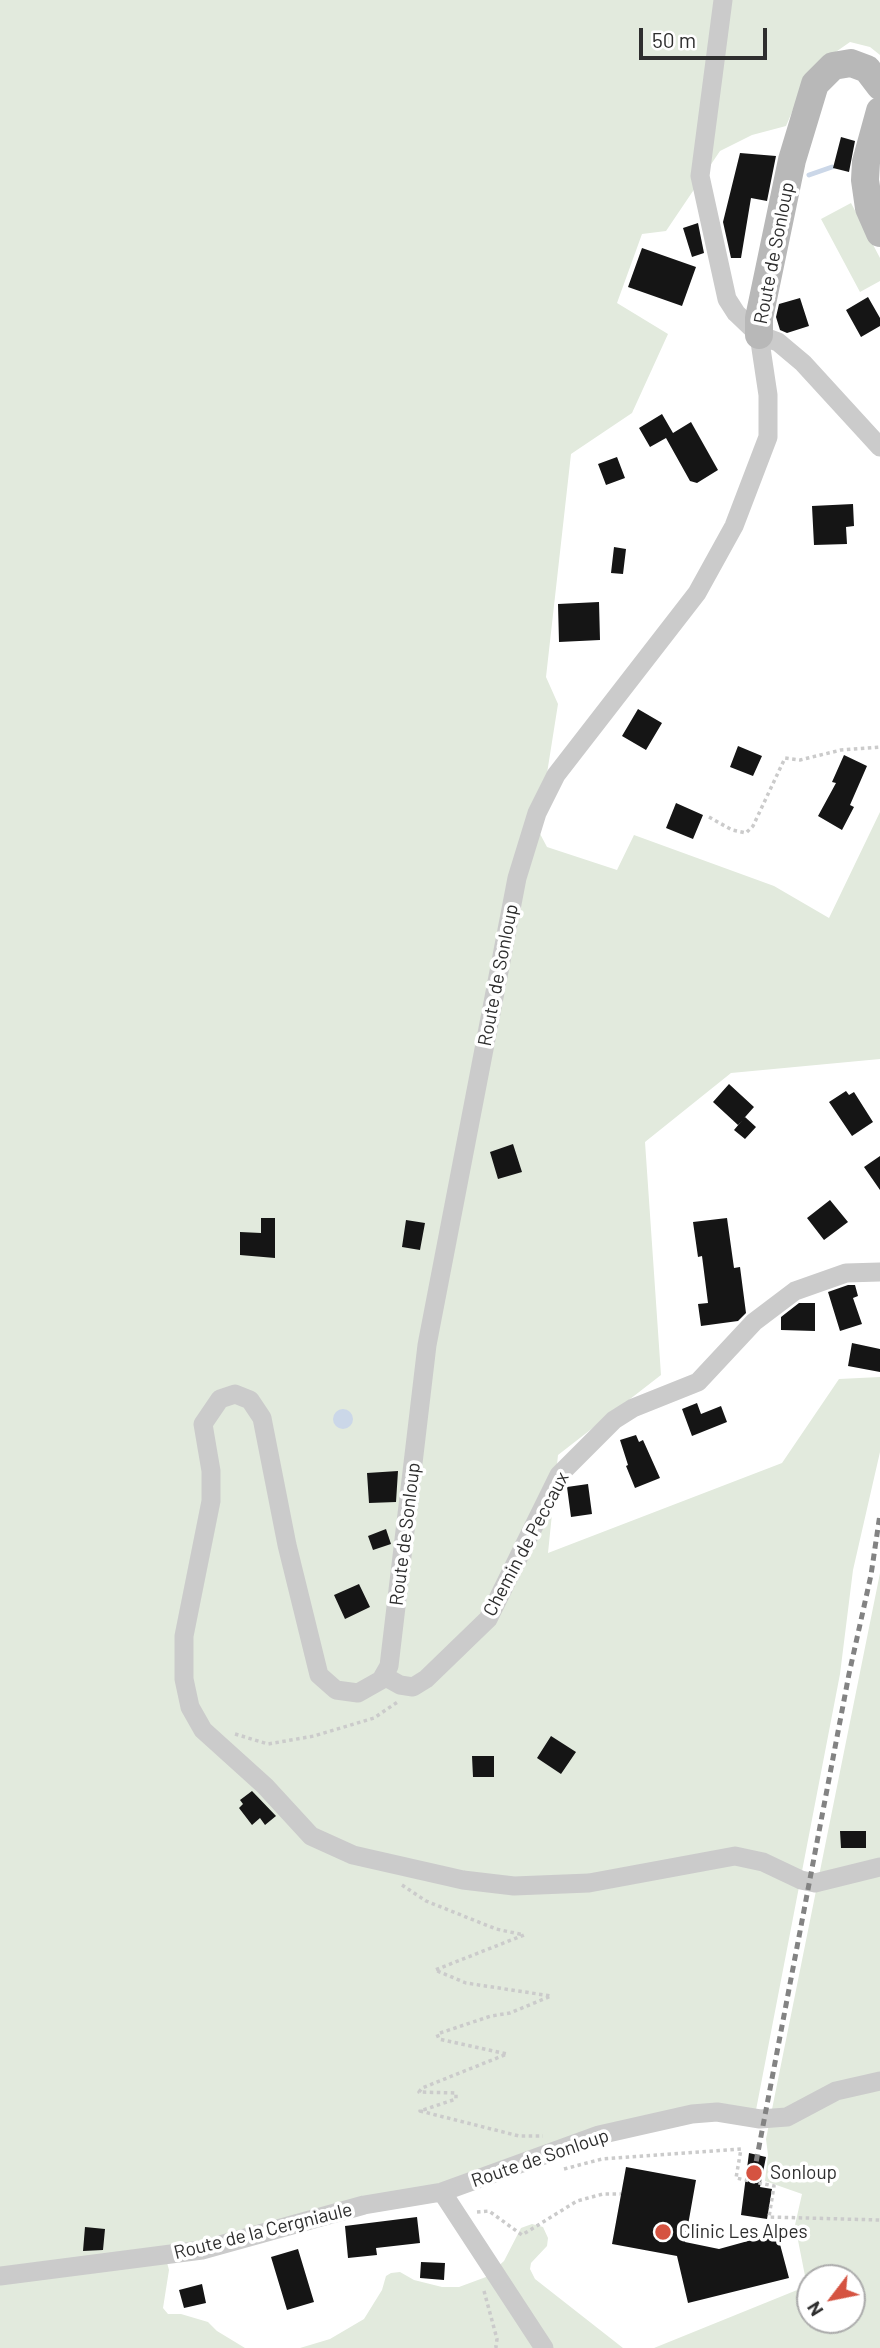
<!DOCTYPE html>
<html>
<head>
<meta charset="utf-8">
<style>
	body { margin:0 }
	#map { position:relative; width:880px; height:2348px; overflow:hidden; background:#fff; font-family:Barlow,sans-serif }
	canvas { display:block }
	.north { position:absolute; left:796px; top:2264px; width:70px; height:70px; box-sizing:border-box; background:#fff; border:2px solid #ababab; border-radius:50%; rotate:238deg; font-size:19px; font-weight:700; line-height:28px; text-align:center; color:#2e2e2e }
	.north::after { content:''; display:block; margin:auto; width:24px; height:32px; background:#d55341; clip-path:polygon(50% 0,100% 100%,50% 72%,0 100%) }
	.scale { position:absolute; left:639px; top:28px; width:128px; height:32px; box-sizing:border-box; border:4px solid #2e2e2e; border-top:0; padding-left:9px; font-size:21px; line-height:24px; white-space:nowrap; color:#2e2e2e; -webkit-text-stroke:5px #fff; paint-order:stroke }
</style>
</head>
<body>
<div id="map">
<canvas width="880" height="2348"></canvas>
<div class="north">N</div>
<div class="scale">50 m</div>
</div>
<script>
const c = document.querySelector('canvas').getContext('2d');
c.lineJoin = 'round';
function paint(path, color) { c.fillStyle = color; c.fill(path, 'evenodd'); }
const poly = rows => new Path2D(rows.map(r => 'M' + r).join(''));
function stroke(path, color, width, dash) { c.strokeStyle = color; c.lineWidth = width; c.lineCap = dash ? 'butt' : 'round'; c.setLineDash(dash || []); c.stroke(path); }
function label(font, color, halo, rows, align = 'center') {
  c.font = font + ' Barlow,sans-serif'; c.lineWidth = 7; c.setLineDash([]); c.textBaseline = 'middle'; c.strokeStyle = halo; c.fillStyle = color; for (const [text, x, y, turn = 0] of rows) {
    c.save(); c.translate(x, y); c.rotate((+turn || 0) * Math.PI / 180); c.textAlign = isNaN(turn) ? turn : align; if (halo) c.strokeText(text, 0, 0); c.fillText(text, 0, 0); c.restore();
  }
}
paint(poly([
	[0,0,880,0,880,55,870,47,850,42,810,70,786,126,752,135,720,151,666,231,642,234,617,303,668,334,632,413,571,454,546,677,558,704,538,830,547,847,617,870,634,835,774,886,829,918,880,812,880,1059,731,1073,645,1142,661,1375,558,1455,548,1553,782,1463,839,1379,880,1377,880,1452,853,1570,840,1674,756,2110,726,2104,467,2177,164,2251,169,2270,163,2308,168,2314,181,2314,208,2322,217,2331,245,2348,0,2348],
	[851,203,880,258,880,281,860,292,821,219],
	[880,1573,880,2348,654,2348,807,2286,795,2225,802,2194,765,2181,768,2155,766,2139],
	[810,2278,852,2278,852,2320,810,2320],
	[532,2224,543,2227,548,2238,547,2246,531,2263,530,2269,535,2279,623,2348,300,2348,330,2339,364,2319,382,2290,386,2276,391,2273,400,2272,414,2280,442,2287,459,2287,486,2277,504,2261,521,2228]
]), '#e2eadd');
paint(poly([
	'333 1419a10 10 0 1 1 20 0a10 10 0 1 1-20 0Z'
]), '#cbd7e8');
stroke(poly([
	[809,175,832,167]
]), '#cbd7e8', 5);
paint(poly([
	[841,137,855,141,849,172,833,168],
	[740,153,776,156,767,201,751,198,741,258,731,258,723,222],
	[698,223,704,253,692,257,683,228],
	[642,248,696,267,682,306,628,287],
	[868,297,880,318,880,326,861,337,846,310],
	[800,298,809,326,787,333,780,330,776,317,779,304],
	[662,414,673,433,691,422,718,470,697,483,690,481,666,438,650,447,639,428],
	[617,457,625,478,606,485,598,464],
	[853,504,854,526,846,527,847,544,814,545,812,506],
	[614,547,626,549,623,574,611,573],
	[599,602,600,640,559,642,558,604],
	[638,709,662,723,646,750,622,736],
	[738,746,762,756,753,776,730,767],
	[844,755,867,766,850,805,854,807,842,830,818,816,836,783,832,782],
	[676,803,703,815,693,839,666,828],
	[729,1084,754,1107,738,1125,713,1102],
	[846,1091,849,1095,854,1092,873,1122,852,1136,829,1102],
	[745,1117,756,1127,745,1139,734,1130],
	[513,1144,522,1172,498,1179,490,1152],
	[880,1156,880,1190,864,1167],
	[830,1200,848,1222,824,1240,807,1218],
	[261,1218,275,1218,275,1258,240,1255,240,1232,261,1233],
	[727,1218,734,1268,740,1267,746,1313,738,1321,701,1326,698,1304,708,1303,702,1256,698,1257,693,1222],
	[406,1220,425,1223,420,1250,402,1247],
	[848,1285,855,1285,858,1296,853,1298,862,1324,840,1331,828,1292],
	[799,1303,815,1303,815,1331,781,1330,781,1317],
	[852,1343,880,1349,880,1372,848,1366],
	[697,1403,701,1414,721,1406,727,1422,692,1436,682,1409],
	[636,1435,639,1442,643,1440,660,1478,635,1488,626,1466,628,1465,620,1440],
	[398,1471,396,1502,369,1503,367,1473],
	[588,1484,592,1514,571,1517,567,1487],
	[386,1529,391,1544,373,1550,368,1536],
	[359,1584,370,1607,345,1619,334,1595],
	[551,1736,576,1752,561,1774,537,1758],
	[472,1756,494,1756,494,1777,473,1777],
	[252,1791,276,1816,265,1825,260,1818,252,1825,239,1808,243,1804,240,1800],
	[840,1831,866,1831,866,1848,841,1848],
	[749,2153,766,2157,760,2187,772,2189,767,2219,741,2215],
	[626,2167,696,2180,685,2242,719,2249,777,2233,789,2278,688,2303,677,2256,612,2244],
	[417,2217,420,2243,376,2248,377,2255,348,2258,345,2226],
	[85,2227,105,2229,103,2250,83,2251],
	[298,2249,314,2302,287,2310,271,2257],
	[421,2262,445,2263,444,2280,420,2278],
	[202,2284,206,2303,184,2308,179,2290]
]), '#151515');
stroke(poly([
	[709,817,732,830,746,833,753,826,785,758,800,760,841,750,880,747],
	[235,1734,268,1744,314,1736,374,1718,399,1701],
	[402,1885,426,1901,496,1929,524,1935,435,1970,466,1983,551,1996,510,2013,491,2016,437,2034,439,2039,507,2054,422,2088,419,2092,456,2093,456,2099,420,2111,519,2136,543,2136],
	[564,2169,602,2159,741,2149,736,2178,774,2186,769,2217,880,2220],
	[477,2212,489,2211,522,2235,577,2201,603,2194,621,2194],
	[484,2291,497,2339,496,2347,491,2348]
]), '#cbcbcb', 3.5, [3.5, 3.5]);
stroke(poly([
	[723,0,700,176,727,299,736,313,759,335,778,342,803,363,880,447],
	[759,335,768,395,768,437,734,526,697,593,556,775,537,813,517,878,427,1345,389,1666,381,1680,358,1693,336,1690,319,1675,287,1545,262,1418,250,1400,235,1394,220,1399,203,1424,211,1471,211,1501,184,1636,184,1679,190,1707,203,1730,265,1786,311,1836,353,1855,463,1880,514,1886,589,1883,735,1856,763,1862,801,1880,815,1883,880,1867],
	[384,1676,400,1685,413,1687,426,1679,488,1619,559,1475,614,1420,633,1408,698,1382,754,1322,795,1291,846,1273,880,1272],
	[442,2192,544,2348],
	[0,2276,202,2250,364,2205,442,2192,599,2135,692,2114,717,2112,760,2119,787,2117,836,2091,880,2081]
]), '#cbcbcb', 19);
stroke(poly([
	[880,111,866,162,865,180,869,208,880,233],
	[759,335,759,318,792,160,815,84,833,66,851,63,867,69,880,86]
]), '#b8b8b8', 28);
stroke(poly([
	[754,2173,849,1674,871,1575,880,1514]
]), '#838383', 5, [7, 5]);
for (const [x, y, r, color] of [
	[754,2173,9,"#d55341"],
	[663,2232,9,"#d55341"]
]) { const dot = new Path2D(); dot.arc(x, y, r, 0, 2 * Math.PI); c.fillStyle = color; c.fill(dot); stroke(dot, '#fff', 2.5); }
label('19px', '#2e2e2e', '#fff', [
	["Route de Sonloup",774,253,-79],
	["Route de Sonloup",498,975,-79],
	["Route de Sonloup",405,1534,-83],
	["Chemin de Peccaux",526,1544,-62],
	["Route de Sonloup",540,2158,-19],
	["Route de la Cergniaule",263,2231,-14]
]);
label('19px', '#2e2e2e', '#fff', [
	["Sonloup",770,2173],
	["Clinic Les Alpes",679,2232]
], 'left');
</script>
</body>
</html>
